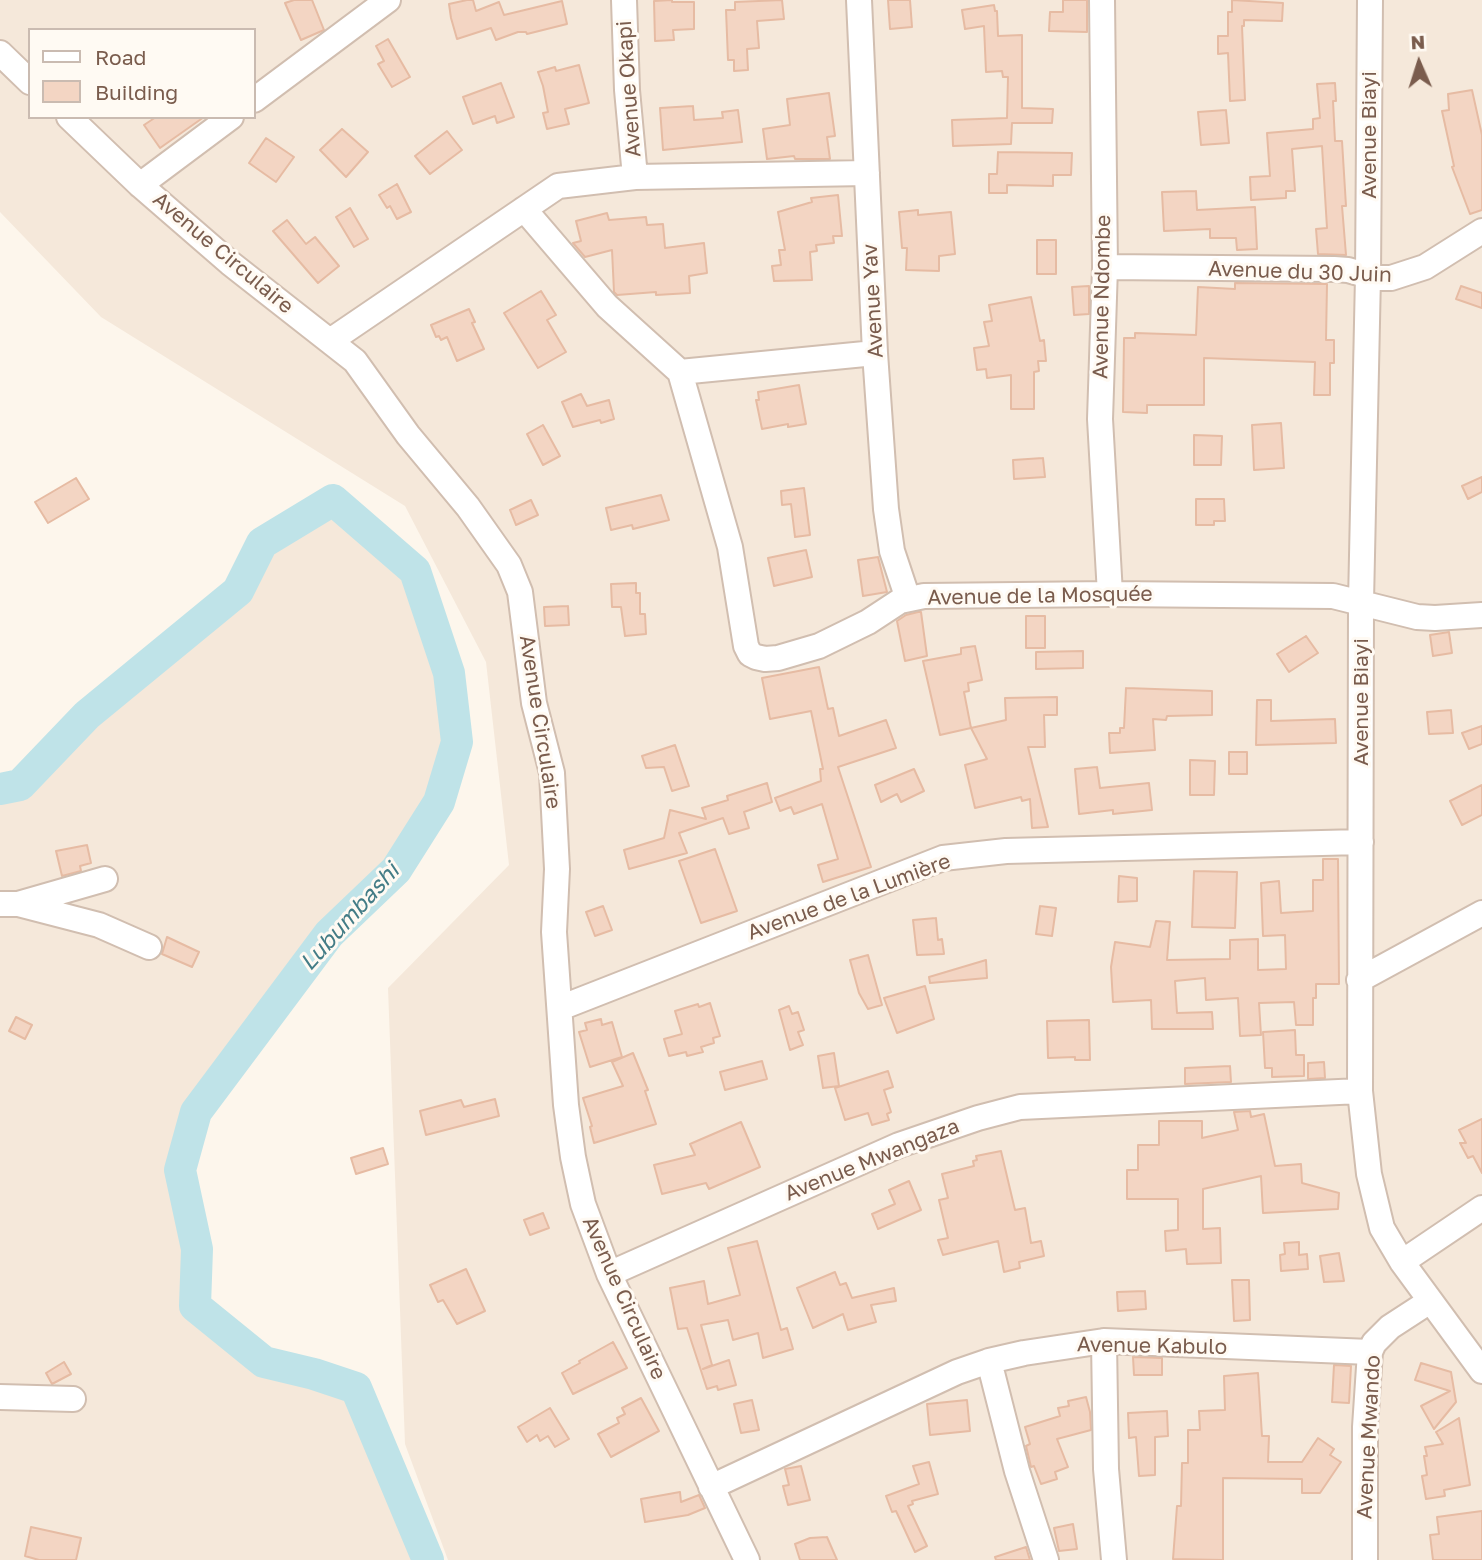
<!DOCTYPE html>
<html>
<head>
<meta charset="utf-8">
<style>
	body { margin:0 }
	#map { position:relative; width:1482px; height:1560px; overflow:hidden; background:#fdf6ec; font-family:"Golos Text",sans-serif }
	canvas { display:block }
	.legend { position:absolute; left:28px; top:28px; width:228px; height:91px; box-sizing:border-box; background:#fffaf3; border:2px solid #cabbb1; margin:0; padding:9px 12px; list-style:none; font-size:21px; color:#7a5c4d }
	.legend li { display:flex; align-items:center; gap:14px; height:35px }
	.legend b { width:35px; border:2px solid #cabbb1 }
	.north { position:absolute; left:1384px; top:28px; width:70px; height:70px; -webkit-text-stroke:5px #fffaf3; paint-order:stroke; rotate:357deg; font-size:19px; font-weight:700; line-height:28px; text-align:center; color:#7a5c4d }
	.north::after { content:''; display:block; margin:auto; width:24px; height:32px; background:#7a5c4d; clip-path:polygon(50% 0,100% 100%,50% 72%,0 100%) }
</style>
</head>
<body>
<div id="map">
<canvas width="1482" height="1560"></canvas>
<ul class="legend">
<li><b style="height:9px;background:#fff"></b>Road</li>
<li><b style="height:19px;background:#f3d5c3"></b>Building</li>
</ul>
<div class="north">N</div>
</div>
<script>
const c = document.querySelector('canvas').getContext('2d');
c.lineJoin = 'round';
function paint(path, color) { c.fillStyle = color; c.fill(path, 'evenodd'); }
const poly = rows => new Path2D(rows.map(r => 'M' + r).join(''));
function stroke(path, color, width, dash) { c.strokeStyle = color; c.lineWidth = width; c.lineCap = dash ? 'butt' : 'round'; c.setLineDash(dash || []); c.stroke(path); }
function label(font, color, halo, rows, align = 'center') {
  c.font = font + ' "Golos Text",sans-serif'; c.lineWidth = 6; c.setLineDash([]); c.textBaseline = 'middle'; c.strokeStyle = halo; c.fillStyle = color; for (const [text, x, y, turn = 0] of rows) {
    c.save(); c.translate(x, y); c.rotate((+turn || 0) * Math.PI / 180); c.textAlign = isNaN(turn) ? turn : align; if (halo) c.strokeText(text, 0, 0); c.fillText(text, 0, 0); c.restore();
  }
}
paint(poly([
	[0,0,1482,0,1482,1560,448,1560,405,1444,388,988,509,865,486,662,405,506,101,317,0,212],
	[30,30,254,30,254,117,30,117],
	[333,500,415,571,453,708,439,802,396,870,329,934,196,1112,180,1170,197,1249,195,1306,264,1362,356,1388,428,1560,0,1560,0,792,20,785,238,591,262,543]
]), '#f5e8da');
stroke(poly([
	[0,789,20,785,87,715,238,591,262,543,333,500,415,571,449,673,457,742,439,802,396,870,329,934,196,1112,180,1170,197,1249,195,1306,264,1362,314,1374,356,1388,428,1560]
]), '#bfe3e8', 32);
const building = poly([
	[294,0,312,0,324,30,301,40,285,3,294,0],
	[467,0,473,0,476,11,499,2,504,15,562,1,567,24,527,34,526,32,518,32,496,40,491,28,457,39,451,18,449,4,467,0],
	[672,0,672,2,694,2,694,29,673,30,674,40,655,41,654,1,672,0],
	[782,0,784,19,757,21,759,48,747,49,748,70,734,71,734,60,728,60,726,10,735,10,735,2,782,0],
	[888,0,910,0,912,27,890,29,888,0],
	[1063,0,1087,0,1087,32,1049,31,1050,12,1063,12,1063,0],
	[1232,0,1283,3,1282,21,1244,20,1244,26,1242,26,1245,100,1230,101,1228,53,1218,54,1218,36,1228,36,1228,12,1232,12,1232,0],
	[994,5,995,11,997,11,998,36,1022,35,1022,108,1053,109,1052,123,1012,123,1011,144,953,146,952,120,1007,118,1008,77,1003,77,1002,71,986,72,984,26,965,29,962,10,994,5],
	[388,39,410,77,392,87,378,64,384,61,376,46,388,39],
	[579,65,589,103,565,109,569,124,547,129,543,113,548,112,543,86,538,72,555,67,556,71,579,65],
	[501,83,514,117,497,123,495,116,473,124,463,97,501,83],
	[1335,83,1336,101,1333,101,1335,141,1342,141,1346,206,1342,206,1346,255,1318,254,1316,229,1327,228,1322,146,1292,149,1295,191,1286,191,1286,198,1251,200,1250,177,1270,176,1267,133,1313,129,1313,119,1320,118,1317,84,1335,83],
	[1472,90,1482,135,1482,210,1470,214,1452,167,1454,166,1442,111,1449,110,1448,94,1472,90],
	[829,93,835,136,827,137,830,159,795,159,794,156,767,159,763,129,790,125,787,99,829,93],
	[693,106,694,120,723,118,722,112,738,110,742,142,663,150,660,108,693,106],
	[1226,110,1229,143,1201,145,1198,112,1226,110],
	[156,117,204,117,160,148,144,125,156,117],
	[342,129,368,152,346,177,320,150,342,129],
	[447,131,462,150,430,174,415,156,447,131],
	[266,138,294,157,276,182,249,163,266,138],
	[998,152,1072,153,1071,175,1053,175,1053,186,1007,185,1007,193,989,193,989,174,997,174,998,152],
	[397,184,411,212,397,219,390,206,387,208,379,195,397,184],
	[1196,191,1197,210,1255,207,1257,249,1237,250,1236,238,1210,238,1210,229,1164,231,1162,192,1196,191],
	[838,195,842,236,833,236,834,243,816,245,817,251,810,252,812,280,774,281,772,266,781,265,779,250,785,250,778,212,812,202,811,198,838,195],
	[350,208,368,239,354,247,336,217,350,208],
	[918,210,918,215,951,212,955,254,939,256,939,271,906,270,907,248,902,248,899,212,918,210],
	[607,213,609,220,646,217,647,225,663,224,665,248,704,243,707,273,689,276,690,293,656,295,656,292,617,295,614,292,612,250,585,257,573,243,581,241,576,221,607,213],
	[287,220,306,244,315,237,339,266,318,283,273,231,287,220],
	[1037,240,1056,240,1056,274,1037,274,1037,240],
	[1235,283,1327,284,1326,340,1334,340,1334,363,1330,363,1330,395,1314,395,1315,362,1204,358,1204,405,1147,405,1147,413,1123,412,1124,338,1135,338,1135,333,1196,335,1198,287,1235,289,1235,283],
	[1089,286,1089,314,1074,315,1072,287,1089,286],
	[1461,286,1482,293,1482,308,1456,299,1461,286],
	[541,291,556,315,547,320,566,352,538,368,504,313,541,291],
	[1031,297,1040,341,1044,340,1046,361,1038,361,1039,371,1034,372,1034,409,1011,409,1011,375,987,378,986,369,977,370,974,348,989,346,984,322,992,321,989,305,1031,297],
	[469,309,475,322,472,323,484,349,457,361,447,337,441,340,439,336,436,337,431,325,469,309],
	[799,385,806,424,788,427,788,424,762,429,756,400,759,400,758,392,799,385],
	[581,394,587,406,609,400,614,419,601,423,600,420,573,427,562,402,581,394],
	[1281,423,1284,468,1254,470,1252,425,1281,423],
	[543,425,560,456,543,465,527,434,543,425],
	[1194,435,1222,436,1221,465,1194,465,1194,435],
	[1043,458,1045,477,1014,479,1013,460,1043,458],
	[1482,477,1482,492,1468,499,1462,486,1482,477],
	[76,478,89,499,48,523,35,502,76,478],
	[804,488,810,535,795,537,791,504,782,505,781,491,804,488],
	[661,495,669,520,633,529,632,525,611,530,606,508,661,495],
	[1196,499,1224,499,1225,521,1214,521,1214,525,1196,525,1196,499],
	[531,500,538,515,516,525,510,510,531,500],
	[806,550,812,577,774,586,768,558,806,550],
	[878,557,887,592,863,596,858,560,878,557],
	[636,583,636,593,640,593,640,614,645,614,646,634,625,636,621,607,612,607,611,584,636,583],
	[568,606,569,625,545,626,544,607,568,606],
	[918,612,921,612,927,656,905,661,897,621,906,615,918,612],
	[1026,616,1045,616,1045,648,1026,648,1026,616],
	[1449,632,1452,653,1433,656,1430,635,1449,632],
	[1306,636,1318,653,1289,672,1277,654,1306,636],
	[975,646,982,680,968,683,969,691,964,692,971,728,940,735,923,661,961,654,961,648,975,646],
	[1083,651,1083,668,1036,669,1036,652,1083,651],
	[819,667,828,709,833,708,839,736,886,720,896,748,838,767,871,867,823,882,818,865,838,859,822,804,794,814,791,807,780,811,775,798,821,781,820,769,823,769,811,711,770,719,762,678,819,667],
	[1126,688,1212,691,1212,715,1167,716,1166,720,1153,719,1155,750,1110,753,1109,733,1120,733,1120,728,1124,728,1126,688],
	[1057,697,1057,715,1044,715,1045,747,1028,747,1048,827,1032,828,1030,799,1022,801,1021,797,975,808,965,765,987,759,971,728,1006,720,1005,698,1057,697],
	[1257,700,1271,700,1271,721,1335,719,1336,743,1256,745,1257,700],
	[1451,710,1453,733,1429,734,1427,712,1451,710],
	[1482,726,1482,744,1469,749,1462,733,1482,726],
	[675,745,689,786,672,791,664,767,646,768,642,756,675,745],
	[1229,752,1247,752,1247,774,1229,774,1229,752],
	[1190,760,1215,761,1214,795,1190,795,1190,760],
	[1097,767,1100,788,1149,783,1152,810,1113,814,1113,810,1079,814,1075,769,1097,767],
	[914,769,924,791,901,802,897,794,881,802,875,785,914,769],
	[767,783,772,802,744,812,749,828,729,834,723,818,679,833,687,853,629,869,624,850,664,838,670,810,706,819,702,808,728,800,727,796,767,783],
	[1482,785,1482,815,1462,825,1450,801,1482,785],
	[87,845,91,863,80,866,81,871,62,876,56,851,87,845],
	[715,849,737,911,701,923,679,861,715,849],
	[1323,859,1338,859,1339,984,1316,984,1316,998,1313,998,1313,1025,1296,1025,1294,1002,1259,1003,1261,1035,1240,1036,1238,998,1206,1000,1205,978,1175,981,1177,1013,1212,1012,1213,1029,1152,1029,1151,1000,1113,1002,1111,967,1115,942,1150,947,1156,921,1170,922,1167,960,1230,959,1230,940,1258,939,1258,970,1286,969,1285,935,1263,936,1261,883,1279,881,1281,913,1313,911,1313,880,1323,880,1323,859],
	[1194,871,1237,872,1235,928,1192,927,1194,871],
	[1119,876,1137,878,1137,901,1118,902,1119,876],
	[603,906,612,930,595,936,586,912,603,906],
	[1040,906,1056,908,1052,936,1036,934,1040,906],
	[936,918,938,940,942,939,944,954,917,955,913,920,936,918],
	[167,937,199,952,192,967,162,954,167,937],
	[868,955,882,1005,868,1009,859,993,850,960,868,955],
	[986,960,987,978,930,983,929,977,986,960],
	[925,986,934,1019,897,1033,884,998,925,986],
	[710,1003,720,1036,713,1038,714,1043,701,1047,703,1052,687,1056,686,1052,669,1056,664,1039,682,1034,675,1011,698,1004,699,1007,710,1003],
	[789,1006,792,1014,798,1012,804,1030,798,1032,803,1045,790,1050,779,1010,789,1006],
	[16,1017,32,1025,25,1039,9,1031,16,1017],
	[601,1019,602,1025,612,1022,622,1057,590,1067,579,1032,587,1030,585,1023,601,1019],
	[1089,1020,1090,1060,1075,1060,1075,1057,1048,1058,1047,1021,1089,1020],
	[1295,1030,1296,1055,1304,1055,1304,1076,1272,1077,1272,1068,1265,1068,1263,1032,1295,1030],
	[633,1053,648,1090,645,1091,656,1124,594,1143,590,1127,592,1126,583,1098,623,1086,612,1062,633,1053],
	[834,1053,839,1086,823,1088,818,1056,834,1053],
	[762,1061,767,1079,725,1090,720,1072,762,1061],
	[1324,1062,1325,1078,1308,1079,1308,1063,1324,1062],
	[1230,1066,1231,1082,1185,1084,1185,1068,1230,1066],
	[888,1071,893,1087,884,1090,891,1112,887,1114,889,1120,872,1125,868,1113,845,1120,835,1088,888,1071],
	[495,1099,499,1116,426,1135,420,1111,461,1100,464,1107,495,1099],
	[1250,1111,1251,1117,1264,1114,1275,1166,1301,1164,1302,1183,1339,1193,1338,1209,1263,1213,1261,1176,1203,1189,1203,1229,1220,1228,1221,1263,1187,1264,1186,1249,1166,1251,1165,1231,1178,1230,1178,1199,1127,1199,1127,1170,1138,1170,1138,1145,1159,1145,1159,1121,1202,1121,1202,1138,1238,1130,1234,1112,1250,1111],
	[1482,1119,1482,1173,1473,1156,1468,1158,1460,1143,1466,1143,1459,1130,1482,1119],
	[741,1122,760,1167,709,1189,706,1183,662,1194,654,1165,695,1155,690,1144,741,1122],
	[383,1148,388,1164,356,1174,351,1158,383,1148],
	[1001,1151,1015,1210,1025,1208,1031,1243,1041,1241,1044,1256,1019,1262,1020,1268,1004,1272,998,1241,943,1255,938,1240,948,1238,939,1200,948,1198,942,1174,974,1166,973,1161,977,1160,976,1156,1001,1151],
	[909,1181,921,1210,878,1229,872,1214,895,1204,889,1190,909,1181],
	[543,1213,549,1228,530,1235,524,1220,543,1213],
	[757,1241,781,1330,787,1328,793,1349,763,1358,758,1333,733,1340,728,1320,701,1325,712,1365,703,1369,729,1360,736,1385,718,1390,717,1386,707,1389,687,1328,678,1329,670,1288,704,1281,708,1304,740,1295,728,1248,757,1241],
	[1299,1242,1299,1255,1307,1254,1308,1269,1281,1271,1280,1255,1285,1254,1284,1243,1299,1242],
	[1339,1253,1344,1281,1324,1282,1320,1256,1339,1253],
	[466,1269,485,1311,457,1324,443,1300,438,1302,430,1285,466,1269],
	[835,1272,840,1285,846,1283,852,1298,894,1288,896,1301,871,1305,876,1322,848,1330,843,1314,813,1328,797,1288,835,1272],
	[1232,1280,1249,1280,1250,1320,1234,1321,1232,1280],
	[1145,1291,1146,1309,1118,1311,1117,1292,1145,1291],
	[613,1342,627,1368,573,1394,562,1373,580,1363,579,1361,613,1342],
	[1133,1357,1162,1358,1162,1375,1134,1375,1133,1357],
	[64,1362,71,1374,52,1384,46,1373,64,1362],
	[1421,1363,1451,1372,1456,1402,1434,1429,1421,1406,1450,1391,1415,1380,1421,1363],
	[1334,1365,1351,1366,1349,1403,1332,1402,1334,1365],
	[1258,1373,1262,1436,1269,1436,1268,1462,1302,1462,1318,1438,1334,1449,1330,1455,1341,1462,1320,1493,1302,1493,1302,1479,1223,1478,1223,1560,1173,1559,1177,1506,1181,1506,1182,1463,1188,1463,1188,1430,1200,1430,1199,1411,1225,1410,1224,1376,1258,1373],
	[1086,1397,1090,1412,1091,1430,1057,1439,1068,1467,1055,1472,1057,1479,1041,1484,1034,1466,1031,1467,1026,1446,1030,1444,1025,1427,1060,1416,1058,1408,1069,1406,1068,1401,1086,1397],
	[641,1398,659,1431,611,1457,598,1434,619,1423,617,1418,625,1414,622,1408,641,1398],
	[752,1400,759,1430,741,1433,734,1404,752,1400],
	[967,1400,970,1431,930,1435,927,1404,967,1400],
	[550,1408,569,1439,555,1447,548,1436,540,1441,537,1435,527,1442,518,1427,550,1408],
	[1167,1411,1168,1436,1155,1437,1155,1475,1139,1476,1136,1437,1129,1438,1128,1413,1167,1411],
	[1459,1418,1470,1485,1444,1490,1445,1496,1426,1499,1422,1476,1427,1475,1424,1456,1427,1456,1425,1447,1443,1444,1436,1432,1459,1418],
	[929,1462,938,1494,912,1501,913,1504,908,1506,927,1546,915,1552,896,1511,892,1512,886,1496,919,1484,913,1466,929,1462],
	[801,1466,810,1500,788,1505,783,1486,789,1485,785,1469,801,1466],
	[680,1492,681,1502,699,1495,705,1508,688,1515,645,1522,641,1499,680,1492],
	[1482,1511,1482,1560,1433,1560,1430,1535,1439,1534,1437,1517,1482,1511],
	[1073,1524,1077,1549,1059,1551,1054,1528,1073,1524],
	[31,1527,81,1538,76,1560,39,1560,25,1556,31,1527],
	[827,1537,837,1560,800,1560,795,1544,810,1538,827,1537],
	[1026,1547,1030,1560,996,1560,995,1557,1026,1547]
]);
paint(building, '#f3d5c3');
stroke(building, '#e6bba3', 2);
const minor = poly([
	[624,0,627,90,635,177],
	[859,0,875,353,886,509,892,551,908,599],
	[1102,0,1105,267,1100,419,1110,594],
	[1370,0,1368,276,1361,602,1360,1091,1369,1174,1382,1228,1402,1262,1482,1371],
	[0,53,30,82],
	[254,100,388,0],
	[69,117,140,185,230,263,355,361,408,435,468,507,509,565,520,592,534,703,552,773,557,869,554,932,566,1105,573,1157,583,1204,609,1274,747,1560],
	[140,185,231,117],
	[524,209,607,306,680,372,730,547,746,646,750,654,756,657,765,659,778,658,819,646,868,622,900,601,924,596,1110,594,1333,596,1417,617,1435,618,1482,615],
	[1105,267,1334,269,1348,270,1376,278,1391,278,1425,267,1482,231],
	[330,341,558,186,635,177,867,173],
	[680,372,875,353],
	[0,904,18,904,99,925,149,947],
	[18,904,105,879],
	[1359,980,1482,913],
	[560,1008,943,858,1006,851,1361,842],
	[1402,1262,1482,1208],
	[609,1274,899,1145,978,1118,1020,1107,1360,1091],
	[1104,1341,1106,1469,1114,1560],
	[989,1361,1017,1471,1046,1560],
	[0,1397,73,1399],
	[711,1487,957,1372,989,1361,1024,1353,1104,1341,1370,1352],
	[1365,1560,1365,1427,1370,1352,1374,1343,1390,1327,1430,1301]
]);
stroke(minor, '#d1beb0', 28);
stroke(minor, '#fff', 24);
label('21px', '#7a5c4d', '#fffaf3', [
	["Avenue Okapi",629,89,-94],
	["Avenue Biayi",1369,135,-90],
	["Avenue Circulaire",223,253,40],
	["Avenue du 30 Juin",1300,272,2],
	["Avenue Ndombe",1102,297,-89],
	["Avenue Yav",873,301,-93],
	["Avenue de la Mosquée",1040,596,-1],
	["Avenue Biayi",1361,702,-90],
	["Avenue Circulaire",540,722,81],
	["Avenue de la Lumière",849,897,-20],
	["Avenue Mwangaza",872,1160,-22],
	["Avenue Circulaire",624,1298,66],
	["Avenue Kabulo",1152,1346,1],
	["Avenue Mwando",1369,1437,-87]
]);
label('italic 23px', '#437c86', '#fffaf3', [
	["Lubumbashi",350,917,-48]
]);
</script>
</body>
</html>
